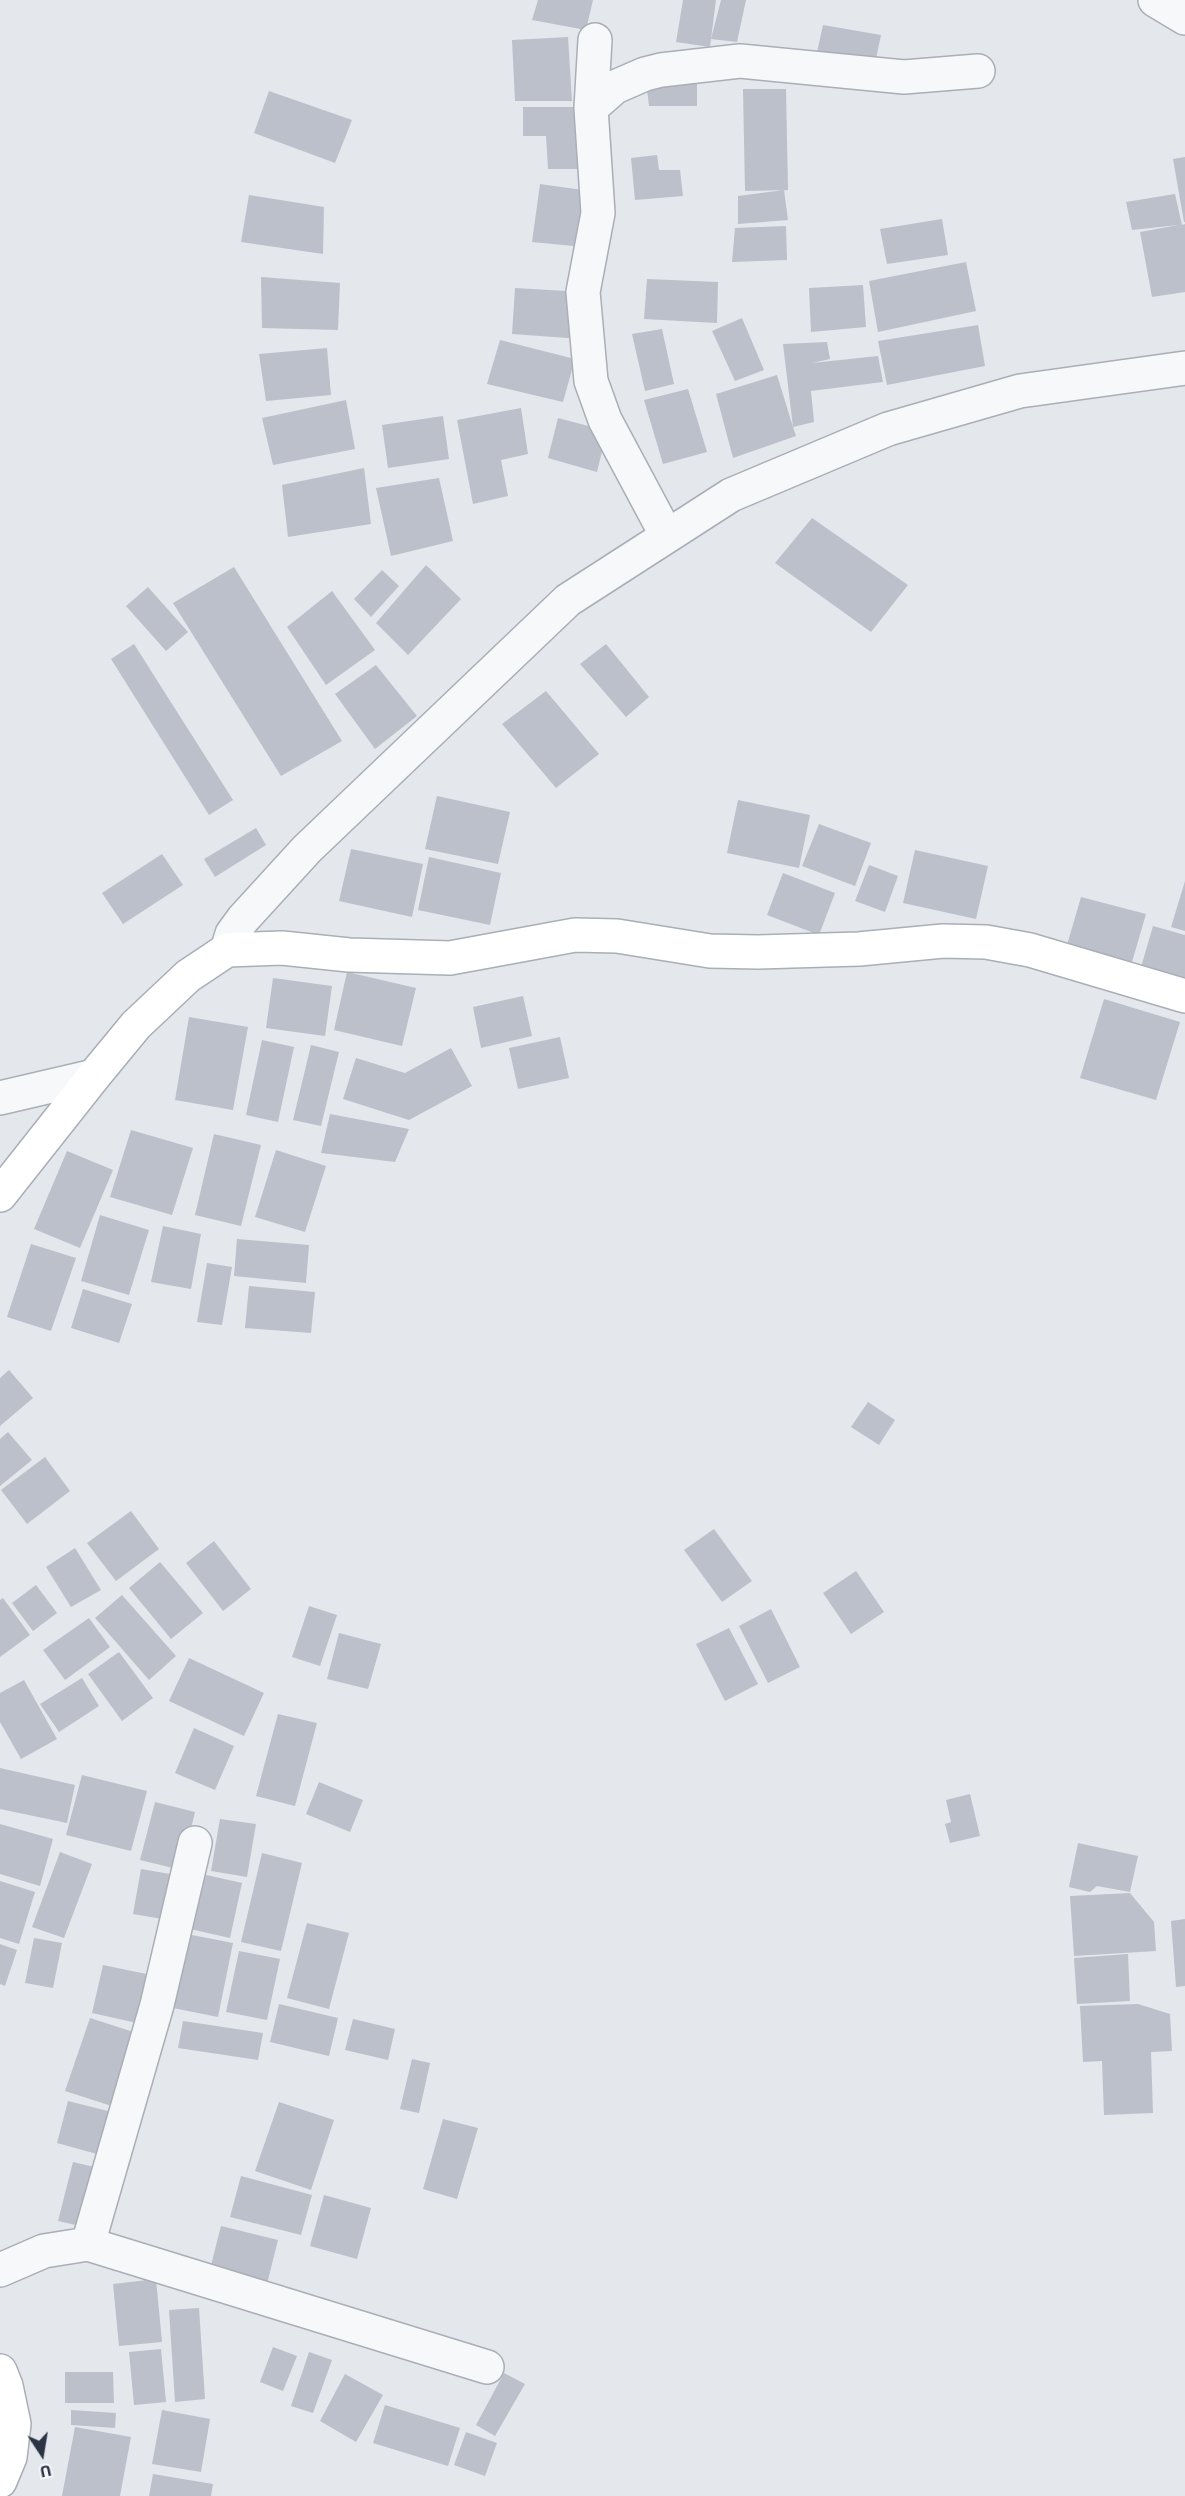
<!DOCTYPE html>
<html>
<head>
<meta charset="utf-8">
<style>
	body { margin:0 }
	#map { position:relative; width:1185px; height:2496px; overflow:hidden; background:#e4e7ec; font-family:"Exo 2",sans-serif }
	canvas { display:block }
	.north { position:absolute; left:12px; top:2424px; width:60px; height:60px; -webkit-text-stroke:4px #f4f6f9; paint-order:stroke; rotate:168deg; font-size:16px; font-weight:700; line-height:24px; text-align:center; color:#2b3445 }
	.north::after { content:''; display:block; margin:auto; width:21px; height:27px; background:#2b3445; clip-path:polygon(50% 0,100% 100%,50% 72%,0 100%) }
</style>
</head>
<body>
<div id="map">
<canvas width="1185" height="2496"></canvas>
<div class="north">U</div>
</div>
<script>
const c = document.querySelector('canvas').getContext('2d');
c.lineJoin = 'round';
function paint(path, color) { c.fillStyle = color; c.fill(path, 'evenodd'); }
const poly = rows => new Path2D(rows.map(r => 'M' + r).join(''));
function stroke(path, color, width, dash) { c.strokeStyle = color; c.lineWidth = width; c.lineCap = dash ? 'butt' : 'round'; c.setLineDash(dash || []); c.stroke(path); }
paint(poly([
	[538,0,593,0,586,30,532,20],
	[683,0,716,0,711,39,721,0,746,0,737,42,711,39,710,47,676,42],
	[823,25,881,35,874,68,816,57],
	[568,37,572,101,515,101,512,40],
	[697,78,697,106,649,106,646,81],
	[743,89,786,89,788,190,745,191],
	[269,91,352,120,335,163,254,133],
	[523,107,584,107,586,169,548,169,546,136,523,136],
	[657,155,659,170,680,170,683,196,635,200,631,158],
	[1185,157,1185,222,1184,222,1173,159],
	[540,184,590,191,584,247,532,242],
	[784,190,788,220,738,224,738,196],
	[1175,194,1182,225,1185,224,1185,292,1152,297,1140,232,1178,225,1132,230,1126,202],
	[249,195,324,207,323,254,241,242],
	[942,219,948,255,887,264,880,229],
	[786,226,787,260,732,262,735,228],
	[966,262,976,311,878,332,869,281],
	[261,277,340,283,338,330,262,328],
	[647,279,718,282,717,323,644,319],
	[863,285,866,327,811,332,809,288],
	[515,288,583,292,582,339,512,334],
	[742,318,764,370,735,381,712,331],
	[978,325,985,366,887,385,878,341],
	[662,329,674,384,645,391,632,334],
	[500,340,575,359,563,402,487,384],
	[827,342,830,359,812,363,878,356,883,382,811,391,814,422,793,427,796,436,733,458,716,394,777,375,793,427,783,344],
	[327,348,331,395,266,401,259,354],
	[688,389,707,452,663,464,644,400],
	[346,400,355,449,273,465,262,418],
	[521,408,528,454,501,460,508,496,473,504,457,420],
	[443,416,449,459,388,468,382,425],
	[558,418,607,431,597,472,548,458],
	[364,468,371,524,288,537,282,485],
	[439,478,453,541,391,556,376,488],
	[812,518,908,585,871,632,775,563],
	[426,565,461,599,408,655,376,623],
	[234,567,342,741,281,776,173,603],
	[382,570,399,586,371,617,354,599],
	[148,587,188,632,166,651,126,606],
	[332,591,375,650,326,685,287,627],
	[134,644,233,800,209,815,111,659],
	[606,644,649,697,626,717,580,664],
	[376,665,417,716,375,749,335,694],
	[546,691,599,754,556,788,502,724],
	[437,796,510,812,498,864,425,849],
	[738,800,810,815,799,868,727,853],
	[819,824,871,843,855,886,802,866],
	[256,828,266,845,215,877,204,859],
	[351,849,423,864,412,917,339,901],
	[915,850,988,866,976,919,903,903],
	[162,854,183,885,123,924,102,893],
	[429,857,501,873,490,925,418,910],
	[869,865,898,876,885,912,855,901],
	[783,873,835,893,819,935,767,915],
	[1185,881,1185,931,1171,927],
	[1081,897,1146,914,1132,962,1067,945],
	[1153,926,1185,935,1185,986,1139,974],
	[347,972,416,988,402,1046,334,1030],
	[273,978,332,986,325,1036,266,1028],
	[523,996,532,1036,481,1048,473,1007],
	[1104,999,1180,1022,1156,1100,1080,1078],
	[189,1017,248,1027,233,1110,175,1100],
	[560,1037,569,1078,518,1089,509,1048],
	[262,1040,294,1047,278,1122,246,1115],
	[311,1045,339,1052,321,1126,293,1120],
	[451,1048,472,1086,409,1120,343,1099,356,1058,405,1073],
	[330,1114,409,1129,395,1162,321,1153],
	[131,1130,193,1148,172,1215,110,1197],
	[214,1134,261,1145,241,1226,195,1215],
	[276,1150,326,1166,305,1232,255,1217],
	[67,1151,113,1170,80,1248,34,1229],
	[100,1215,149,1230,129,1295,81,1281],
	[163,1226,201,1234,191,1289,151,1282],
	[237,1239,309,1245,306,1283,234,1276],
	[31,1244,76,1258,51,1331,7,1317],
	[207,1263,232,1267,222,1325,197,1322],
	[249,1286,315,1292,311,1333,245,1328],
	[83,1289,132,1304,119,1343,71,1328],
	[9,1370,33,1398,0,1426,0,1378],
	[868,1402,895,1420,879,1445,851,1427],
	[8,1432,32,1460,0,1486,0,1439],
	[45,1457,70,1491,27,1524,1,1490],
	[131,1511,159,1549,116,1581,87,1543],
	[714,1529,752,1581,722,1602,684,1550],
	[214,1541,251,1589,223,1611,186,1563],
	[75,1548,101,1590,71,1607,46,1567],
	[160,1562,203,1613,171,1639,129,1588],
	[856,1571,884,1612,851,1634,823,1593],
	[36,1585,57,1613,33,1631,12,1603],
	[122,1595,176,1656,149,1680,95,1618],
	[3,1598,30,1635,0,1657,0,1600],
	[309,1606,337,1615,320,1666,292,1657],
	[771,1609,800,1667,768,1683,739,1626],
	[89,1618,110,1647,65,1680,43,1650],
	[729,1628,758,1684,725,1701,696,1644],
	[339,1633,381,1644,368,1689,327,1679],
	[119,1652,153,1698,122,1721,88,1674],
	[189,1658,264,1693,244,1736,169,1701],
	[82,1678,99,1706,59,1732,40,1704],
	[24,1680,57,1739,21,1759,0,1722,0,1693],
	[278,1714,317,1723,295,1806,256,1796],
	[194,1728,234,1746,215,1790,175,1773],
	[0,1768,75,1785,67,1823,0,1809],
	[82,1775,147,1791,131,1851,66,1835],
	[319,1782,363,1800,350,1832,306,1814],
	[970,1794,980,1836,950,1843,945,1824,951,1822,946,1800],
	[155,1802,195,1812,181,1870,140,1860],
	[220,1819,256,1824,247,1877,211,1871],
	[0,1824,53,1839,40,1886,0,1874],
	[1078,1843,1138,1856,1130,1892,1097,1886,1090,1892,1069,1887],
	[60,1852,92,1864,64,1938,32,1927],
	[262,1853,302,1863,281,1951,241,1942],
	[141,1869,182,1876,174,1921,133,1914],
	[202,1874,242,1883,230,1938,190,1929],
	[0,1881,35,1892,19,1944,0,1938],
	[1130,1893,1154,1922,1156,1951,1074,1956,1070,1896],
	[1185,1919,1185,1986,1176,1987,1171,1921],
	[307,1923,349,1933,329,2009,287,1998],
	[187,1934,233,1943,218,2017,173,2008],
	[34,1938,62,1943,53,1988,25,1983],
	[0,1944,17,1950,5,1986,0,1984],
	[239,1951,280,1959,267,2020,226,2012],
	[1128,1954,1130,2001,1077,2004,1074,1958],
	[103,1965,156,1976,146,2025,92,2013],
	[279,2004,338,2018,329,2056,270,2042],
	[1138,2004,1170,2014,1172,2051,1151,2052,1153,2113,1104,2115,1102,2061,1083,2062,1080,2006],
	[90,2018,146,2036,121,2109,65,2091],
	[353,2019,395,2029,388,2060,345,2050],
	[183,2021,263,2033,258,2060,178,2048],
	[412,2059,430,2063,419,2113,400,2109],
	[68,2101,116,2113,104,2156,57,2143],
	[279,2102,334,2120,311,2190,255,2171],
	[443,2119,478,2128,457,2199,423,2189],
	[73,2162,103,2169,89,2228,58,2221],
	[241,2176,312,2195,301,2235,230,2217],
	[324,2195,371,2208,357,2259,310,2246],
	[221,2226,278,2240,265,2292,208,2277],
	[156,2279,162,2342,119,2346,113,2284],
	[199,2308,205,2399,175,2402,169,2310],
	[273,2347,297,2356,283,2391,260,2382],
	[161,2349,166,2402,134,2405,129,2352],
	[309,2352,332,2360,313,2413,291,2406],
	[65,2372,113,2372,114,2403,65,2403],
	[504,2373,525,2384,495,2436,476,2425],
	[345,2374,383,2395,356,2442,320,2421],
	[385,2405,460,2428,448,2466,373,2443],
	[71,2410,116,2413,115,2428,71,2425],
	[162,2410,210,2419,201,2472,152,2464],
	[75,2427,131,2437,120,2496,62,2496],
	[466,2432,497,2443,485,2476,454,2465],
	[153,2474,213,2484,211,2496,149,2496]
]), '#bbc0ca');
const street = poly([
	[1155,0,1185,18],
	[595,40,591,108,598,213,583,292,591,381,605,420,667,536],
	[591,108,615,87,645,74,661,70,740,61,904,77,978,71],
	[227,950,232,934,243,919,307,849,568,600,731,495,888,429,1020,391,1185,368],
	[0,1098,94,1076],
	[88,2244,157,2005,195,1843],
	[0,2270,44,2251,88,2244,487,2367]
]);
const secondary = poly([
	[0,1195,94,1076,136,1025,188,976,227,950,282,948,349,955,450,958,575,935,617,936,710,951,758,952,859,949,943,941,986,942,1030,950,1185,996],
	[0,2371,6,2386,14,2424,10,2457,0,2481]
]);
stroke(street, '#a9aeb7', 36);
stroke(secondary, '#a9aeb7', 36);
stroke(street, '#f7f8fa', 33);
stroke(secondary, '#fff', 33);
</script>
</body>
</html>
